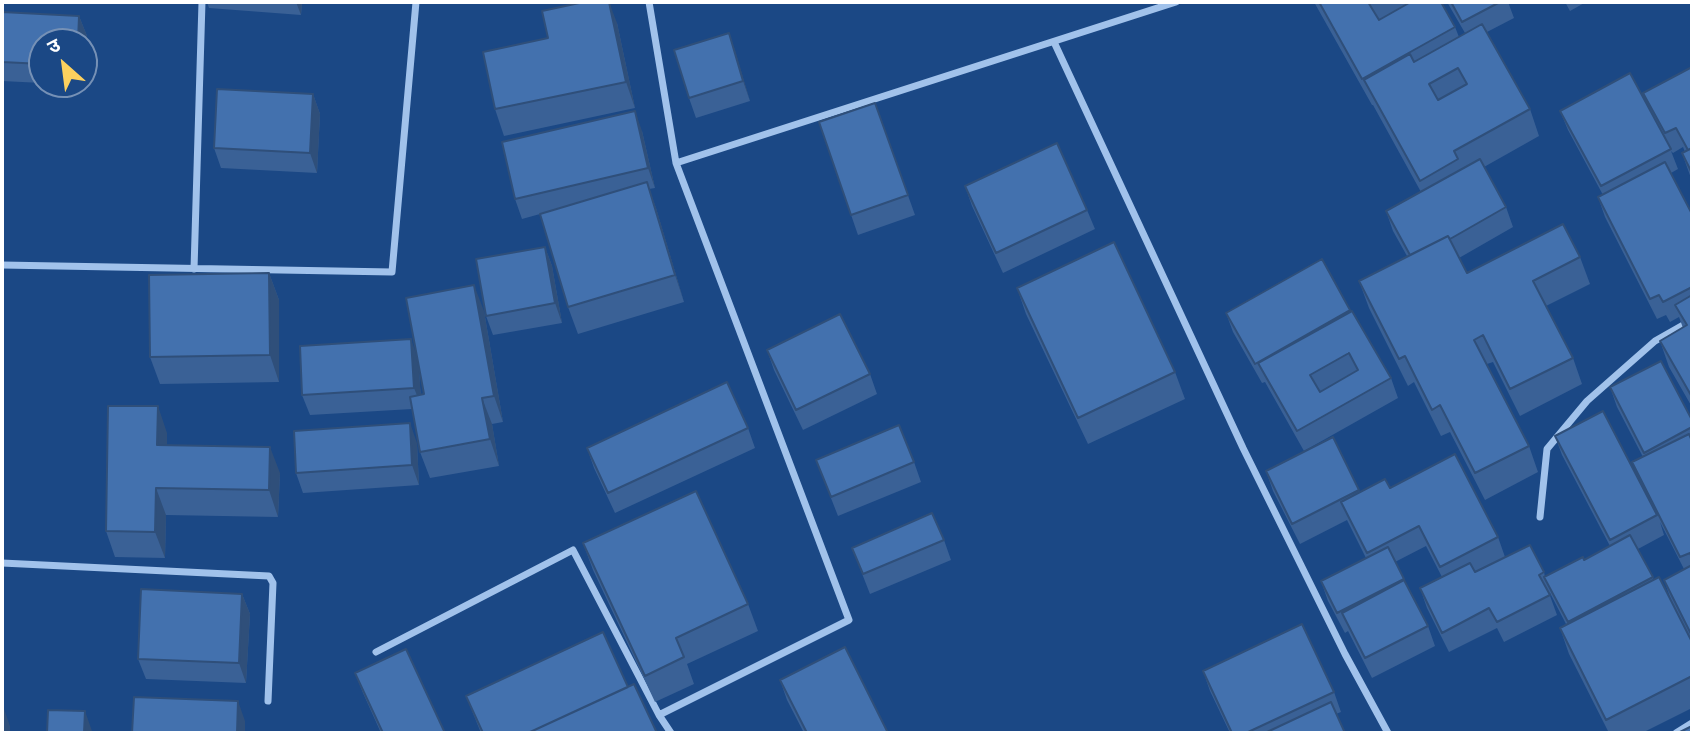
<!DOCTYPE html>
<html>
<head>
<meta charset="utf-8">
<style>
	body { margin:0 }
	#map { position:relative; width:1694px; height:735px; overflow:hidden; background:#1b4885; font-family:Roboto,"Noto Sans Devanagari",sans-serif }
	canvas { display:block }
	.frame { position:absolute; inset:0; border:4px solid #fff; pointer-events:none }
	.north { position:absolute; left:28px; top:28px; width:70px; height:70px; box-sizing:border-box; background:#1b4885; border:2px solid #7691b6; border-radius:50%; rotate:332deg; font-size:19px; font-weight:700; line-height:28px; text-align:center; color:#fff }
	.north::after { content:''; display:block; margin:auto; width:24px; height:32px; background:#fdd15e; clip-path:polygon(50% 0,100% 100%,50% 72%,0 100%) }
</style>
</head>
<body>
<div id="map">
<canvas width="1694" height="735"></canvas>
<div class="frame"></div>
<div class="north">उ</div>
</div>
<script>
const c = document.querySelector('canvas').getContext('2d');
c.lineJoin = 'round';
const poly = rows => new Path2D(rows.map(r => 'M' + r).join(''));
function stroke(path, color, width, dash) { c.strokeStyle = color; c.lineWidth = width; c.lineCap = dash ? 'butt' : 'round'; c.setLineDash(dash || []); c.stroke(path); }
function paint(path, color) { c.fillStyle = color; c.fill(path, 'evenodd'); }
stroke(poly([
	[649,2,676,163,849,620,659,715,671,733],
	[1054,42,1243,448,1345,654,1388,733],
	[676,163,1176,2],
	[2,265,392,272,416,2],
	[194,269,202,2],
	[1540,517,1547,449,1587,401,1655,341,1692,320],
	[2,563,269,576,273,583,268,701],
	[376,652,573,550,659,715],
	[1676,733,1692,723]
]), '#a1c2eb', 7);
paint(poly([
	[207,2,302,2,301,15,209,8],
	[1314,2,1441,2,1455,27,1459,37,1465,33,1447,2,1508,2,1514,18,1487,32,1530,109,1539,136,1484,167,1506,207,1513,227,1459,258,1467,273,1580,257,1590,284,1546,306,1573,358,1582,384,1520,416,1493,362,1487,364,1529,446,1538,472,1485,500,1450,432,1441,436,1414,382,1408,386,1369,308,1359,281,1407,256,1393,231,1386,211,1421,192,1373,105,1372,105],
	[1565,2,1586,2,1570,11],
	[2,12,79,16,87,36,84,42,42,42,42,83,2,81],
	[617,23,635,108,504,136,495,109],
	[729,33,750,101,696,118,689,98],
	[1692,67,1692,181,1682,153,1685,152,1683,147,1673,153,1671,151,1678,169,1671,173,1692,214,1692,407,1669,367,1660,341,1683,328,1679,317,1670,322,1666,315,1657,319,1605,217,1598,197,1603,195,1568,130,1560,111,1648,107,1643,93],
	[53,84,84,84,84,86],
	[313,94,320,114,317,173,221,168,214,148],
	[875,103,915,215,858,235,819,122],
	[642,131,655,188,649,189,656,208,684,302,578,334,568,307,540,214,522,219,515,199],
	[965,186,1087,210,1095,229,1003,273,972,206],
	[545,247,552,266,562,323,493,335,486,316],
	[1322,259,1351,312,1391,378,1398,398,1304,451,1265,382,1262,383,1233,332,1226,313],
	[269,273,279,300,279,382,160,384,150,357],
	[1017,288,1175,372,1185,399,1088,444,1026,314],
	[484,311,503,422,492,424,499,466,430,478,420,452,412,409,310,415,302,395,417,356],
	[419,364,424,394,421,395,420,387],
	[767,350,870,374,877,394,803,430,774,370],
	[1610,387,1692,420,1692,642,1671,600,1664,580,1684,569,1660,522,1664,535,1638,549,1654,580,1692,642,1692,708,1642,733,1609,733,1569,654,1560,628,1566,624,1550,593,1549,593,1557,615,1504,642,1497,628,1449,652,1427,608,1420,588,1442,577,1426,546,1395,562,1428,626,1435,646,1372,678,1348,631,1345,633,1328,601,1321,581,1366,558,1347,520,1300,544,1273,491,1266,471,1359,490,1360,492,1390,488,1498,537,1505,557,1544,572,1545,577,1584,560,1610,546,1562,455,1555,436,1638,478,1632,462,1643,457,1617,407],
	[748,428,755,448,615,513,594,468,587,448],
	[167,433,167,446,280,473,278,517,166,515,165,558,115,557,106,531],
	[417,443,419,485,303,493,296,473],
	[816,460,914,462,921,482,838,516],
	[944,540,951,560,870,594,852,548],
	[583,543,748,604,758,631,687,664,694,684,655,702,593,570],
	[242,594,250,614,246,683,146,679,138,659],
	[1203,671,1334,692,1341,712,1336,714,1345,733,1230,733,1210,691],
	[355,673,445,733,381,733,363,693],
	[780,680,888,733,804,733,787,700],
	[628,687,657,733,481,733,466,696]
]), '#3a6196');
paint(poly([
	[296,2,302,2,301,15],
	[609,2,617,23,635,108,626,82],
	[79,16,87,36,84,78,84,42,78,42],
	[729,33,736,53,750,101,743,81],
	[313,94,320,114,317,173,310,153],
	[635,111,642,131,655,188,648,168],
	[647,182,656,208,684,302,675,275],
	[545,247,552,266,562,323,555,303],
	[269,273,279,300,279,382,270,355],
	[474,285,484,311,503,422,494,396],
	[411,339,418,359,422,408,414,388],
	[482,398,492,424,499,466,490,439],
	[158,406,167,433,167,472,157,445],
	[410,423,417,443,419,485,412,465],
	[270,447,280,473,278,517,269,490],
	[156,488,166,515,165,558,155,532],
	[242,594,250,614,246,683,239,663],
	[238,701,245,721,245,733,237,733],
	[3,706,10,726,10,733,2,733],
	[85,711,92,731,92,733,84,733]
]), '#2f4f7a');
const building = poly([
	[584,2,609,2,626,82,495,109,483,52,548,38,542,11,584,2],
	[1319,2,1368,2,1379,20,1409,3,1408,2,1441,2,1455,27,1362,79,1319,2],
	[1451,2,1500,2,1462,22,1451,2],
	[2,12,79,16,78,42,42,42,42,64,2,62,2,12],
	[1482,24,1530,109,1454,151,1458,159,1420,181,1364,80,1410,54,1414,62,1482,24],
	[1458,68,1467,84,1438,100,1429,84,1458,68],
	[729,33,743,81,689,98,674,50,729,33],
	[1692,67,1692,148,1688,150,1676,128,1665,133,1643,93,1692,67],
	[1630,73,1671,149,1601,186,1560,111,1630,73],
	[217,89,313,94,310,153,214,148,217,89],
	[875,103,908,195,851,215,819,122,875,103],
	[635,111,648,168,515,199,502,142,635,111],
	[1057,143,1087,210,996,253,965,186,1057,143],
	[1692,148,1692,173,1682,153,1692,148],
	[1480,159,1506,207,1450,239,1448,236,1410,255,1386,211,1480,159],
	[1665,162,1692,214,1692,287,1663,302,1659,295,1650,299,1598,197,1665,162],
	[647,182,675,275,568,307,540,214,647,182],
	[1563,224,1580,257,1533,281,1573,358,1510,389,1483,335,1474,340,1529,446,1475,473,1440,405,1432,410,1405,356,1399,359,1359,281,1448,236,1467,273,1563,224],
	[1114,242,1175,372,1078,418,1017,288,1114,242],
	[545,247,555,303,486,316,476,259,545,247],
	[1322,259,1350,310,1255,364,1226,313,1322,259],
	[269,273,270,355,150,357,149,275,269,273],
	[474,285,494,396,482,398,490,439,420,452,410,397,424,394,406,298,474,285],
	[1692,295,1692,397,1660,341,1687,325,1675,305,1692,295],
	[1352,311,1391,378,1297,431,1258,363,1352,311],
	[1349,353,1358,370,1320,392,1310,375,1349,353],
	[840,314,870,374,796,410,767,350,840,314],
	[411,339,414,388,302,395,300,346,411,339],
	[1661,361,1692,420,1692,427,1644,453,1610,387,1661,361],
	[727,382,748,428,608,493,587,448,727,382],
	[108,406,158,406,157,445,270,447,269,490,156,488,155,532,106,531,108,406],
	[1603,411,1657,515,1610,540,1555,436,1603,411],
	[410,423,412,465,296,473,294,431,410,423],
	[899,425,914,462,831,497,816,460,899,425],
	[1689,434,1692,441,1692,558,1690,553,1680,557,1632,462,1689,434],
	[1333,437,1359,490,1292,524,1266,471,1333,437],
	[1455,454,1498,537,1440,567,1419,526,1367,553,1341,502,1385,479,1390,488,1455,454],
	[696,491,748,604,676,638,684,657,645,676,583,543,696,491],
	[932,513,944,540,863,574,852,548,932,513],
	[1630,535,1653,577,1568,622,1544,577,1583,557,1584,560,1630,535],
	[1530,545,1544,572,1539,575,1550,595,1497,622,1489,608,1442,633,1420,588,1470,563,1475,572,1530,545],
	[1388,547,1404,579,1337,613,1321,581,1388,547],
	[1692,565,1692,636,1664,580,1692,565],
	[1659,577,1692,642,1692,676,1606,720,1560,628,1659,577],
	[1404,580,1428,626,1365,658,1342,613,1404,580],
	[141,589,242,594,239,663,138,659,141,589],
	[1302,624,1334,692,1246,733,1232,733,1203,671,1302,624],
	[603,632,628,687,528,733,483,733,466,696,603,632],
	[845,647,888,733,807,733,780,680,845,647],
	[406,649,445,733,383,733,355,673,406,649],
	[634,684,657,733,528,733,634,684],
	[134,697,238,701,237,733,132,733,134,697],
	[1331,702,1345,733,1265,733,1331,702],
	[48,710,85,711,84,733,47,733,48,710],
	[1692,726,1692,733,1678,733,1692,726]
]);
paint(building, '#4371ae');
stroke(building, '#2f4f7a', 2);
</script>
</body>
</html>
